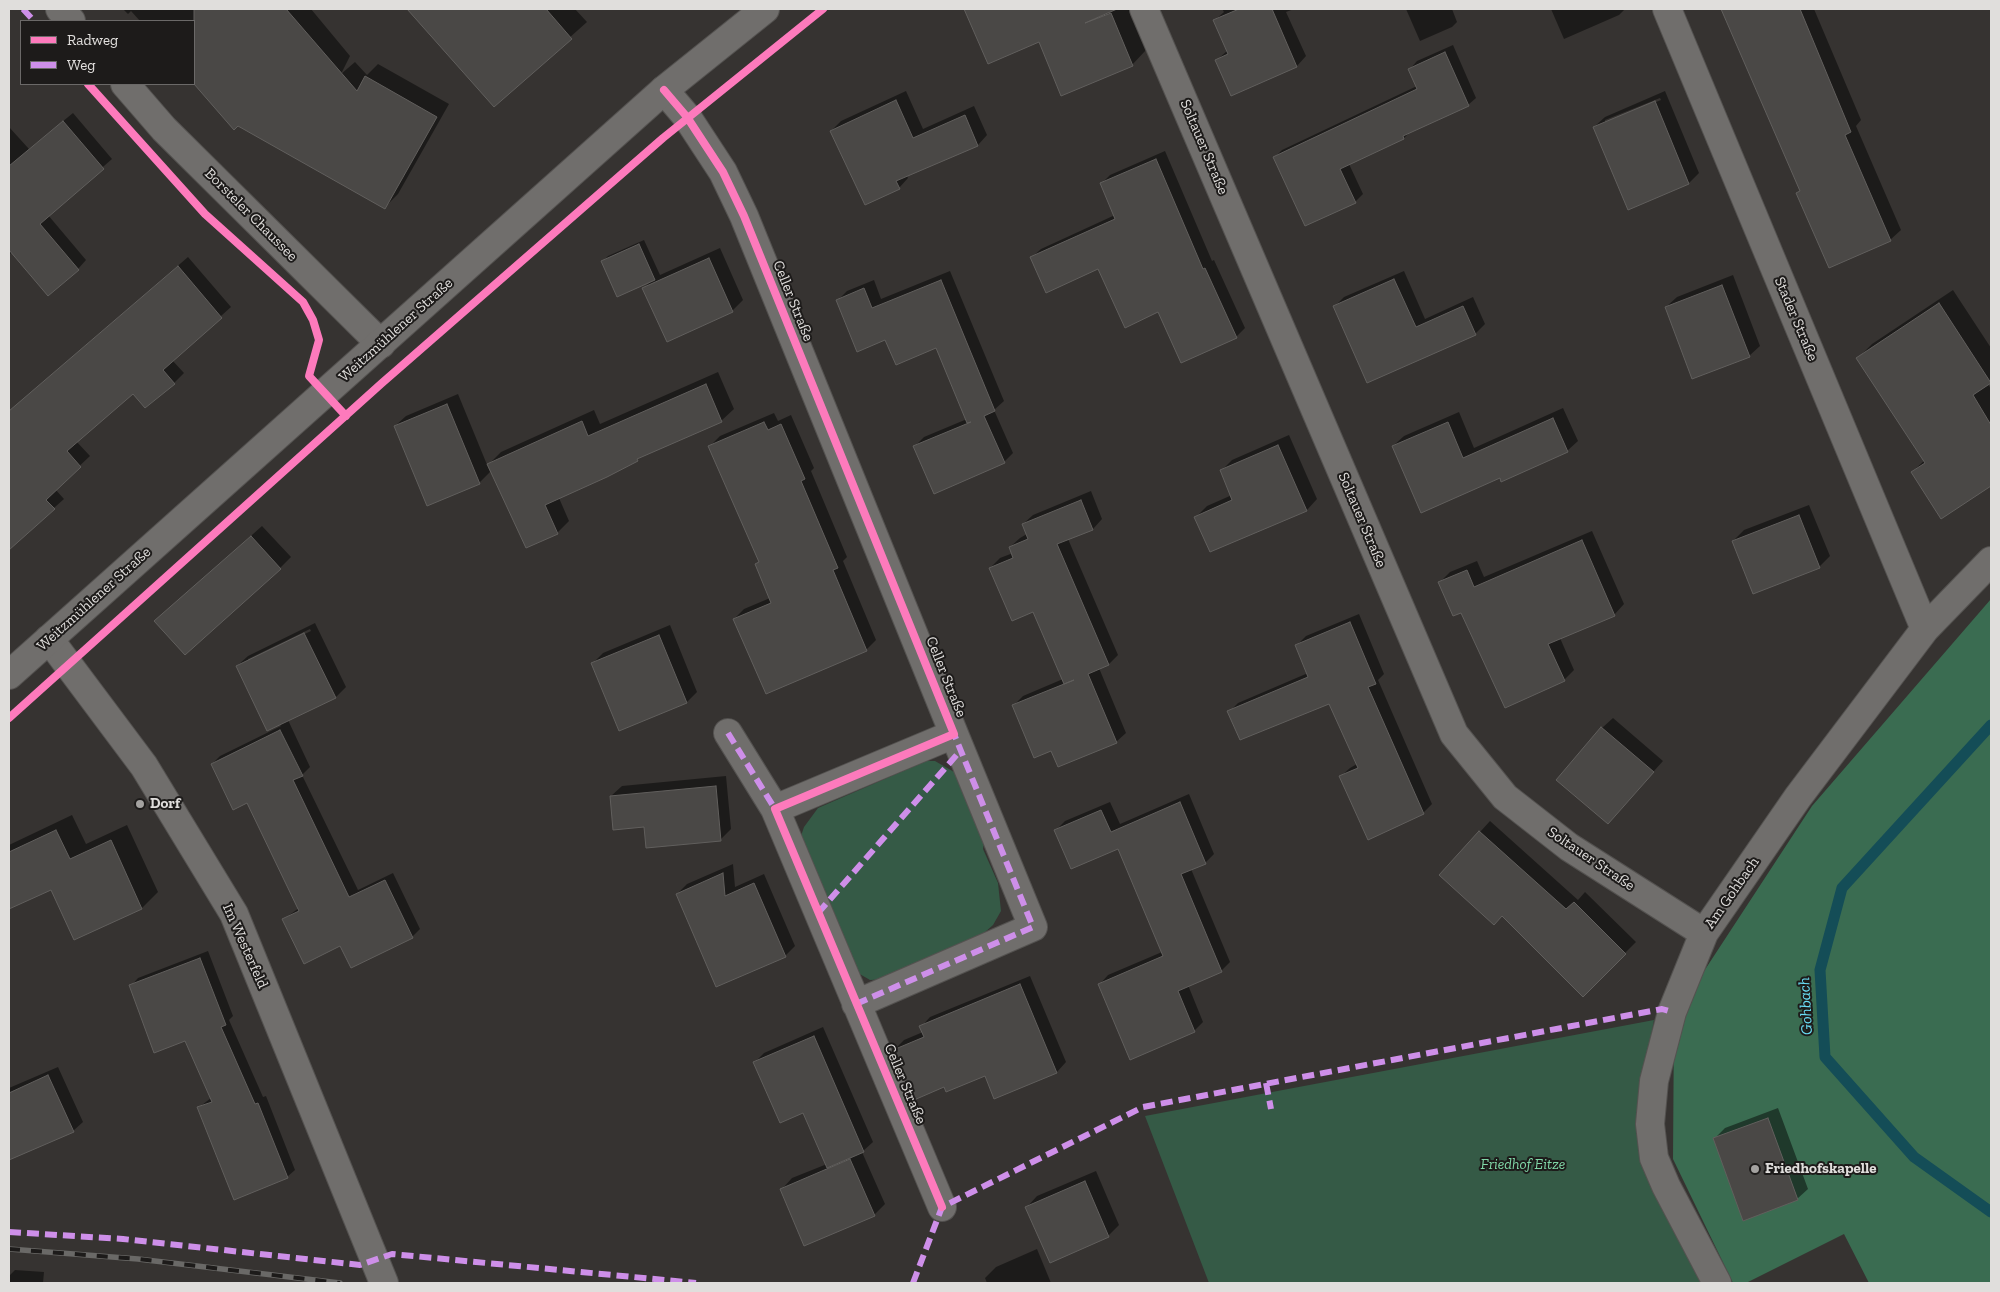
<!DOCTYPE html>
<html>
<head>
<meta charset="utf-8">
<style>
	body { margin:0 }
	#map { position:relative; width:2000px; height:1292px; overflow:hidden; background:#363331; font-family:"Zilla Slab",serif }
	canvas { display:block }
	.frame { position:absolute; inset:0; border:10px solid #e0dedc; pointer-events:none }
	.legend { position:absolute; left:20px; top:20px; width:175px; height:65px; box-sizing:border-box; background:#1d1b1a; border:1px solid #6b6968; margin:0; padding:6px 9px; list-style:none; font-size:15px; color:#e0dedc }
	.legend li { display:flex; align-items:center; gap:10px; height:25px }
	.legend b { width:25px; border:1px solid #6b6968 }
</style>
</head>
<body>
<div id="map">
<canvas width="2000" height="1292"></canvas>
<div class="frame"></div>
<ul class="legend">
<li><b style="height:6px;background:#fd7abc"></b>Radweg</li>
<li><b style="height:6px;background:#ce8fe9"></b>Weg</li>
</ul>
</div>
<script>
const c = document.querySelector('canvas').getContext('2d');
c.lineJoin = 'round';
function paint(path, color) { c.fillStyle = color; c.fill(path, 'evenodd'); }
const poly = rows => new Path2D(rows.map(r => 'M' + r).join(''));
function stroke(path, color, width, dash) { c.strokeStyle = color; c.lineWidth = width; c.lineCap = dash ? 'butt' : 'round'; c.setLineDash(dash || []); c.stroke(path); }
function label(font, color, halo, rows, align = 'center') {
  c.font = font + ' "Zilla Slab",serif'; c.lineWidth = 4; c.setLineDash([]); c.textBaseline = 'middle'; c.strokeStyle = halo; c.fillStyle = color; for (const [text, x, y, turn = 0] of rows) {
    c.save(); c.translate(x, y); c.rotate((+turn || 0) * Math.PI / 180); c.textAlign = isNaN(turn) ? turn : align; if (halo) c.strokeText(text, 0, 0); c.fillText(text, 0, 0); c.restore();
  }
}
paint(poly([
	[926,761,935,761,961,776,985,835,983,849,998,883,1001,911,993,925,975,941,888,979,870,980,858,973,800,839,804,827,818,808],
	[1654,1020,1639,1102,1707,1283,1209,1283,1145,1116]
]), '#355a46');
paint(poly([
	[1991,599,1991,1283,1869,1283,1844,1234,1746,1283,1733,1283,1673,1159,1674,1017,1812,806]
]), '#3a6c51');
paint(poly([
	[123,9,311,9,350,56,341,74,355,62,367,75,378,64,449,104,398,194,385,207,238,124,234,128,194,83,194,21,140,21,131,11,128,14],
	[417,9,575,9,587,22,494,105,412,13],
	[965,9,1129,9,1146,50,1132,65,1039,41,988,63],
	[1222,9,1294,9,1286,12,1306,56,1297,66,1232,94,1217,60,1228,50,1215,20,1224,12],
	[1406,9,1452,9,1457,22,1452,27,1420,41],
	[1551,9,1625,9,1619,15,1564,39],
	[1728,9,1814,9,1861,120,1856,126,1901,230,1890,240,1798,193,1801,190,1724,13],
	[1453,45,1476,98,1468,105,1411,131,1404,138,1349,164,1363,194,1355,202,1274,158,1282,150,1417,86,1410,69,1417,61],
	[906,91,923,129,974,106,987,135,978,145,907,175,908,178,899,188,831,131,841,121],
	[1665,91,1699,173,1689,183,1628,209,1594,127,1605,117],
	[1660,98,1661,100,1605,123,1605,120],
	[73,113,112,159,48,215,86,260,78,269,12,252,9,255,9,127,29,149],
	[1165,151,1212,261,1214,260,1245,328,1236,337,1159,311,1099,268,1032,257,1041,249,1115,215,1101,184,1110,175],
	[644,240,660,275,720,248,743,300,732,311,644,288,652,280,602,262,608,256],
	[188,257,231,307,172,360,184,373,174,383,133,392,76,441,90,456,55,489,64,499,9,548,9,433,35,409,35,389],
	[950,271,1004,401,994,410,1013,453,1004,462,914,447,924,437,967,419,936,347,886,338,838,300,847,291,874,280,881,299],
	[1404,271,1425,319,1473,297,1485,324,1475,334,1367,381,1334,307,1344,297],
	[1733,275,1760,346,1749,356,1666,307,1677,297],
	[1953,290,1991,348,1991,382,1988,384,1991,389,1991,485,1941,517,1912,472,1925,460,1858,358,1872,344],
	[718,372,734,409,721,421,642,456,637,460,559,498,569,521,557,533,489,464,501,452,594,410,600,424],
	[458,394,490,472,479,483,395,426,406,416],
	[1563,408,1578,441,1567,451,1500,477,1393,446,1404,436,1459,412,1474,448],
	[774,413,778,421,791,415,814,468,811,471,847,557,843,561,876,640,867,649,766,693,734,619,744,609,770,598,756,565,760,561,710,446,720,436],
	[1289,435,1317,499,1307,510,1210,550,1196,517,1207,506,1232,495,1221,471,1232,460],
	[1091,491,1102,519,1093,529,1068,539,1118,655,1109,664,1099,668,1126,733,1116,742,1052,750,1014,705,1023,696,1063,679,1034,611,990,568,1000,558,1013,553,1010,547,1020,538,1027,534,1023,524,1033,515],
	[1809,505,1830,556,1819,567,1733,541,1744,530],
	[262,526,291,557,280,568,167,611],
	[1592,531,1624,604,1614,615,1560,638,1574,670,1564,680,1462,611,1440,582,1450,572,1477,561,1484,577],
	[1359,614,1384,674,1378,680,1432,804,1423,813,1341,776,1350,768,1357,764,1330,702,1229,712,1238,703,1308,673,1297,645,1306,636],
	[315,623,346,687,336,697,288,720,310,767,302,775,358,890,393,873,420,929,412,937,341,945,284,919,299,908,247,801,212,764,220,756,281,726,237,666,248,656],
	[310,629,311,631,248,661,248,659],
	[670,625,697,692,687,702,593,663,603,653],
	[1613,718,1663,761,1608,822,1602,728],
	[726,776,731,829,720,840,645,826,611,796,622,786],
	[1189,794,1214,854,1205,863,1191,869,1230,962,1221,971,1188,985,1203,1022,1194,1031,1100,984,1108,975,1162,952,1119,847,1056,830,1065,821,1110,802,1120,824],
	[72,815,86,844,127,825,158,892,142,908,75,939,52,888,15,905,9,891,9,845],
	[1490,821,1578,900,1585,892,1636,942,1583,995,1502,915,1441,875],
	[733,864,735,887,764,874,795,946,785,956,677,894,687,884],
	[208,951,233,1016,229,1020,263,1097,266,1096,295,1170,287,1177,198,1108,211,1098,185,1039,131,986,138,978],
	[1030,976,1066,1062,1057,1072,985,1074,945,1086,894,1050,904,1040,923,1032,921,1027,930,1017],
	[823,1027,873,1142,862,1152,885,1204,874,1215,782,1189,792,1178,827,1164,804,1112,755,1062,764,1053],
	[58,1067,83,1122,73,1131,9,1158,9,1088],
	[1778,1108,1808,1189,1797,1199,1714,1139,1725,1128],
	[1096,1171,1119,1225,1108,1236,1027,1207,1037,1196],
	[1037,1249,1051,1283,987,1283,985,1278,996,1267],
	[15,1270,44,1272,43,1283,9,1283,9,1276]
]), '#0007');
stroke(poly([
	[1991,725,1842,888,1820,970,1825,1057,1914,1157,1991,1212]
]), '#144d57', 11);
const building = poly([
	[194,9,286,9,357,91,365,76,437,117,385,209,238,126,234,130,194,84,194,9],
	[407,9,546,9,572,39,494,107,407,9],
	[964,9,1117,9,1085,23,1111,13,1133,66,1061,96,1039,42,988,64,964,9],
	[1239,9,1272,9,1297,67,1231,96,1215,60,1228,54,1213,20,1239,9],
	[1721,9,1800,9,1851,132,1845,135,1891,241,1829,268,1796,193,1800,191,1721,9],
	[1445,52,1469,106,1403,136,1404,139,1340,169,1356,203,1305,226,1273,157,1417,89,1408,69,1445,52],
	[896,100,913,138,965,115,978,146,896,181,900,189,865,205,830,131,896,100],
	[1655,101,1689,184,1628,210,1593,127,1655,101],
	[63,121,104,169,40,224,79,270,48,296,9,250,9,166,63,121],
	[1156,159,1203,269,1205,268,1237,338,1181,363,1158,312,1125,328,1098,269,1046,293,1030,257,1115,219,1100,183,1156,159],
	[639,244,655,280,617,297,601,261,639,244],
	[709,258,733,312,667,342,642,288,709,258],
	[178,266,222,318,163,370,175,384,145,408,133,394,67,451,81,467,46,500,55,509,9,550,9,411,178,266],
	[1394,279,1416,327,1463,306,1476,335,1367,383,1333,306,1394,279],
	[941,280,995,411,984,416,1005,463,934,494,913,446,971,422,967,423,936,348,896,365,885,340,857,352,836,300,864,288,872,308,941,280],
	[1722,285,1750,357,1692,379,1665,307,1722,285],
	[1939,303,1991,383,1973,395,1991,425,1991,486,1941,519,1911,472,1925,463,1856,358,1939,303],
	[706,384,722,422,637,459,638,461,607,477,545,505,558,534,526,548,487,464,582,421,588,436,706,384],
	[447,404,480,484,427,506,394,426,447,404],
	[1553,418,1568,452,1501,482,1500,478,1421,513,1392,446,1448,422,1463,458,1553,418],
	[764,422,768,430,781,424,805,479,801,481,838,568,833,570,867,651,766,694,733,619,771,603,755,564,759,562,708,446,764,422],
	[1278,445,1307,511,1210,552,1194,517,1232,500,1220,470,1278,445],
	[1081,500,1093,530,1057,544,1109,665,1088,674,1117,743,1058,767,1051,751,1034,758,1012,705,1074,680,1064,684,1033,612,1012,621,989,568,1013,558,1009,547,1028,539,1022,524,1081,500],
	[1799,515,1820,568,1753,594,1732,541,1799,515],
	[251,536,281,569,185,655,154,621,251,536],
	[1582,540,1615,616,1548,644,1565,681,1505,708,1461,613,1453,616,1438,582,1467,570,1474,587,1582,540],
	[1350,622,1376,684,1368,687,1424,814,1368,840,1339,776,1358,768,1329,704,1240,740,1227,711,1308,677,1295,645,1350,622],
	[304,633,336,698,267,731,236,666,304,633],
	[659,635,687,703,619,731,591,663,659,635],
	[1601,727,1654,772,1608,824,1556,780,1601,727],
	[280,730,303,776,293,780,349,897,385,880,413,938,351,968,340,946,304,964,282,919,299,911,247,803,233,810,211,764,280,730],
	[716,786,721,841,646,848,644,827,613,830,610,796,716,786],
	[1180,802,1206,864,1181,874,1222,972,1178,991,1195,1032,1130,1060,1098,984,1163,956,1118,849,1071,869,1054,830,1101,810,1111,832,1180,802],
	[56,830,70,859,111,840,142,909,74,940,51,890,9,909,9,852,56,830],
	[1479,831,1566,909,1574,902,1626,954,1583,997,1502,916,1494,925,1439,875,1479,831],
	[723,873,725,896,754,883,786,957,716,987,676,894,723,873],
	[200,958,226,1025,221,1027,255,1104,258,1103,288,1178,234,1200,197,1107,212,1102,185,1041,154,1053,129,985,200,958],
	[1020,984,1057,1073,994,1099,985,1076,946,1092,944,1087,914,1100,893,1050,924,1037,919,1026,1020,984],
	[814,1036,864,1152,827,1168,803,1113,780,1123,753,1062,814,1036],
	[48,1075,74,1132,9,1160,9,1093,48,1075],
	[1768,1118,1798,1200,1743,1221,1713,1138,1768,1118],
	[850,1159,875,1216,804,1246,780,1189,850,1159],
	[1085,1181,1109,1237,1050,1263,1025,1207,1085,1181]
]);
paint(building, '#4a4846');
stroke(building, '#615f5d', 1);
const street = poly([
	[60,9,71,21],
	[1144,9,1454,734,1505,797,1569,847,1704,933],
	[1667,9,1925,629],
	[125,84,164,129,381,344],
	[664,90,687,117,723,172,744,216,954,734,775,809,942,1207],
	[49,639,144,766,234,914,384,1283],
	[728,733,775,809],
	[856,1004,1033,927,954,734],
	[1717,1283,1666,1186,1654,1158,1650,1124,1654,1081,1672,1012,1704,933,1798,797,1925,629,1991,561]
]);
const secondary = poly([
	[9,675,664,90,765,9]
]);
stroke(street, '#545250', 30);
stroke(secondary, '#545250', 30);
stroke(street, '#706e6c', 28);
stroke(secondary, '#706e6c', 28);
const rail = poly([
	[9,1249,138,1259,340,1283]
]);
stroke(rail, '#6a6967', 5.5);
stroke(rail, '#1d1b1a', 4, [11]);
stroke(poly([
	[23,9,34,21],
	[728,733,775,809],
	[818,913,961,750],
	[856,1004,1033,927,954,734],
	[1266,1083,1271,1109],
	[9,1232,123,1239,360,1265,392,1254,696,1283],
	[913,1283,942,1207,1143,1107,1662,1009,1672,1012]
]), '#ce8fe9', 6, [12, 6]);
stroke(poly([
	[88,84,205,214,303,302,313,320,319,340,309,376,346,416],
	[664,90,687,117,723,172,744,216,954,734,775,809,942,1207],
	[9,718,382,383,663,138,823,9]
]), '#fd7abc', 8);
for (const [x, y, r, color] of [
	[140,804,5,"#a4a2a0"],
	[1755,1169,5,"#a4a2a0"]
]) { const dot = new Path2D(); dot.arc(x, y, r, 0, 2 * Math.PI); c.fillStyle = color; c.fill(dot); stroke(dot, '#1d1b1a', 2); }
label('15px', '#e0dedc', '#1d1b1a', [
	["Soltauer Straße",1204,147,67],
	["Borsteler Chaussee",251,215,45],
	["Celler Straße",793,301,68],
	["Stader Straße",1796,319,67],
	["Weitzmühlener Straße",396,330,-42],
	["Soltauer Straße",1362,520,67],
	["Weitzmühlener Straße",94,599,-42],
	["Celler Straße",946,677,68],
	["Soltauer Straße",1591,859,34],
	["Am Gohbach",1732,893,-55],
	["Im Westerfeld",245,946,66],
	["Celler Straße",905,1084,67]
]);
label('bold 15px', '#e0dedc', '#1d1b1a', [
	["Dorf",150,804],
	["Friedhofskapelle",1765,1169]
], 'left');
label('italic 15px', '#81d8a8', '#1d1b1a', [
	["Friedhof Eitze",1523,1165]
]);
label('italic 16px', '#6addf4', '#1d1b1a', [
	["Gohbach",1806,1006,-93]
]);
</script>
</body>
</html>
